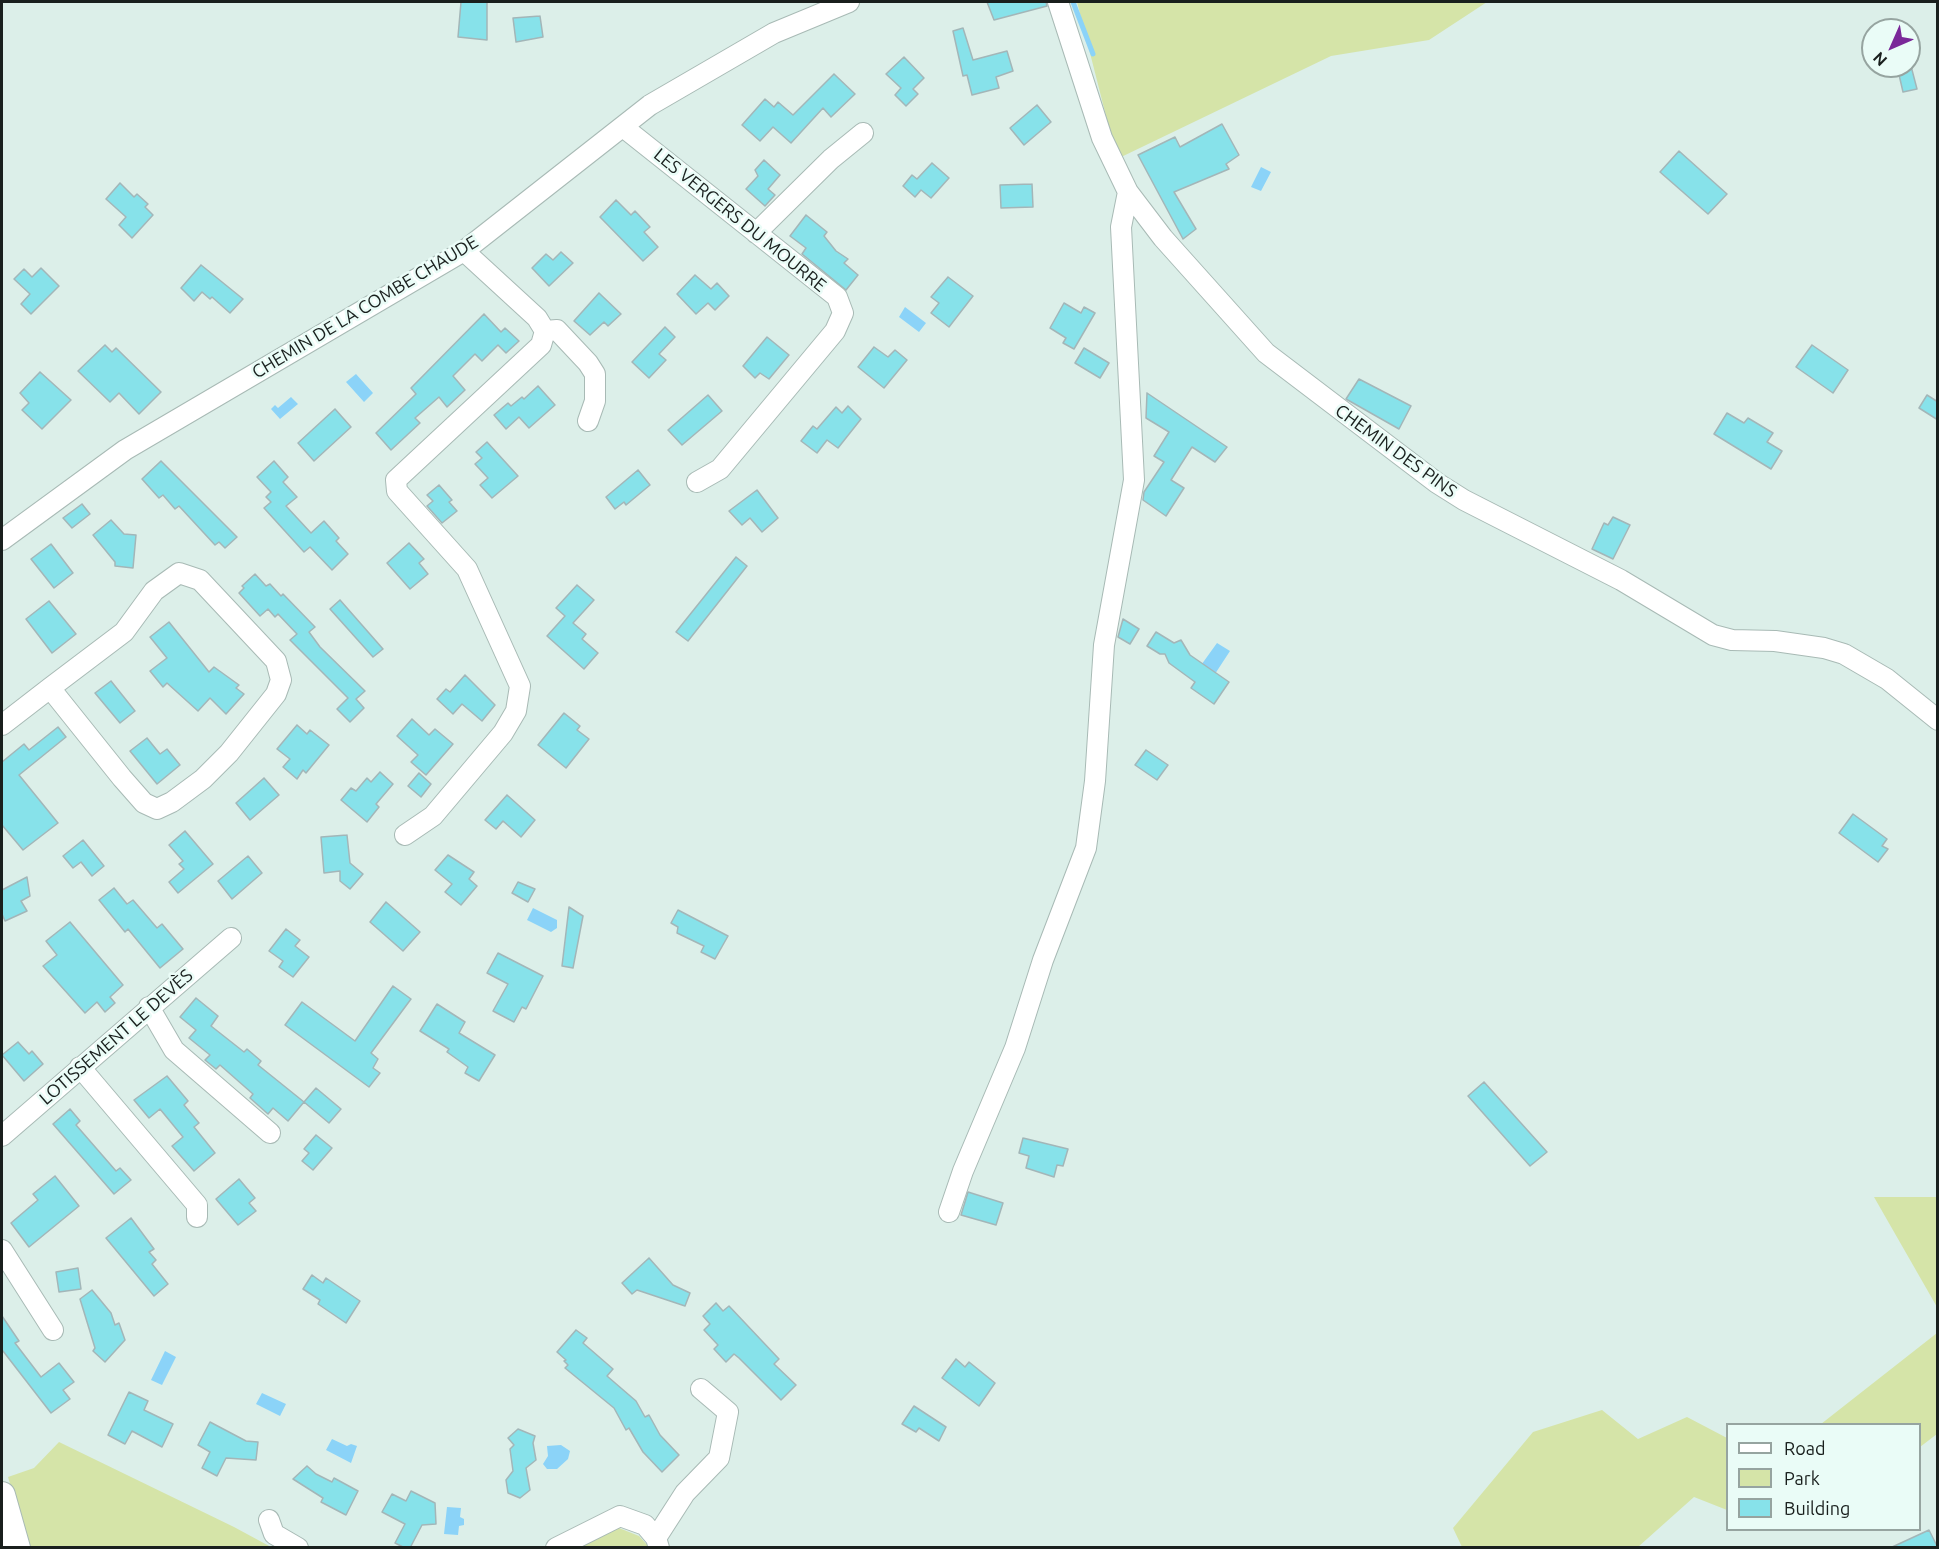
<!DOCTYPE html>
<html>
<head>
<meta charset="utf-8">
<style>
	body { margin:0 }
	#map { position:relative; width:1939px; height:1549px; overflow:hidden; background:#dcefe9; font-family:Ubuntu,sans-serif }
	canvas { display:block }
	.frame { position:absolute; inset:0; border:3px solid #191f1d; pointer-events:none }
	.legend { position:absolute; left:1726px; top:1423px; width:195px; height:108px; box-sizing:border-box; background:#eafcf7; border:2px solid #96a4a0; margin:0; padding:8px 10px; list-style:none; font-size:18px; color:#191f1d }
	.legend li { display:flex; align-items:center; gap:12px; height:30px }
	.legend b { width:30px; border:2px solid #96a4a0 }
	.north { position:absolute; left:1861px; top:18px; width:60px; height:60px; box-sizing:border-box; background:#eafcf7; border:2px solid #96a4a0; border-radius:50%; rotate:225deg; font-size:16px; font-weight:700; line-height:24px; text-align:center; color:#191f1d }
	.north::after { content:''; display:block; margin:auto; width:21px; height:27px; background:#7a2899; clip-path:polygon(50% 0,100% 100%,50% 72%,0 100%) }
</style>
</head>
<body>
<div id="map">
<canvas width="1939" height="1549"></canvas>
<div class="frame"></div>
<ul class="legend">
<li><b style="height:8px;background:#fff"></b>Road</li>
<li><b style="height:16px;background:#d5e4a8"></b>Park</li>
<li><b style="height:16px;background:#87e2ea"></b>Building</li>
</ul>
<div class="north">N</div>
</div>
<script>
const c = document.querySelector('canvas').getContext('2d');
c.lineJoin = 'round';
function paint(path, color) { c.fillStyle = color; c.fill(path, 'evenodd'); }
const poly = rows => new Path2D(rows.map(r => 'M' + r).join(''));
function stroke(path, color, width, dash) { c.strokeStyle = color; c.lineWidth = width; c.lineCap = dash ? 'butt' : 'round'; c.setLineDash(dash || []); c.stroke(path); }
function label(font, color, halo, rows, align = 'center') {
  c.font = font + ' Ubuntu,sans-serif'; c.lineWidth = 5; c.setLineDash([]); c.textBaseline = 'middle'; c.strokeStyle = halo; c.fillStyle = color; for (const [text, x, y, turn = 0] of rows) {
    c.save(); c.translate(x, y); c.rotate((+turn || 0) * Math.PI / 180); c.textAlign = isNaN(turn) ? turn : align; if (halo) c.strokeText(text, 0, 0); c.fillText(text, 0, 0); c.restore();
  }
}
paint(poly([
	[1077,2,1487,2,1429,40,1331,56,1117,159],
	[1874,1197,1937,1197,1937,1307],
	[1937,1333,1937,1434,1920,1447,1920,1424,1821,1424],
	[1602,1410,1638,1439,1687,1417,1727,1438,1727,1510,1694,1497,1638,1547,1462,1547,1453,1528,1533,1432],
	[59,1442,234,1527,271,1547,29,1547,8,1477,34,1468],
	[614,1526,639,1536,649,1547,570,1548]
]), '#d5e4a8');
paint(poly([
	[1261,167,1271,172,1261,191,1251,187],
	[905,307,926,323,919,332,899,317],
	[356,374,373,393,364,402,346,382],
	[291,397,298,404,280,419,271,409,275,405,278,408],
	[1217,643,1230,651,1213,677,1199,668],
	[533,908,557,920,557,928,551,932,527,920],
	[165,1351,176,1357,162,1385,151,1380],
	[262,1393,286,1404,280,1416,256,1404],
	[332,1439,347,1446,351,1444,357,1446,351,1463,326,1450],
	[561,1445,570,1451,568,1459,557,1469,547,1469,543,1464,548,1456,547,1446],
	[447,1507,461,1508,460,1517,464,1519,464,1525,459,1526,458,1535,444,1534]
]), '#8bd3f8');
stroke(poly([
	[1073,2,1093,54]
]), '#8bd3f8', 5);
const building = poly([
	[461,2,487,2,487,40,458,37,461,2],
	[987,2,1046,2,1047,6,994,20,987,2],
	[540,16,543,37,516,42,513,18,540,16],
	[963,28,973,60,1007,51,1013,71,996,77,999,88,972,95,967,75,963,76,953,31,963,28],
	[904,57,924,78,913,89,918,94,906,106,895,95,901,88,886,74,904,57],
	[1897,66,1911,66,1917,89,1903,92,1897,66],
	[834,74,855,94,831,117,823,108,791,143,773,127,760,141,742,125,765,99,774,107,778,102,793,115,834,74],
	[1037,105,1051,122,1024,145,1010,128,1037,105],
	[1222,124,1239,155,1226,164,1229,169,1174,192,1196,229,1183,239,1138,155,1175,137,1180,147,1222,124],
	[1679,151,1727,194,1708,214,1660,172,1679,151],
	[764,160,780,175,768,189,775,195,765,206,746,189,758,176,755,170,764,160],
	[932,163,949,178,931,198,921,190,915,197,903,186,912,175,917,179,932,163],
	[120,183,134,197,137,194,148,204,145,207,153,215,132,238,119,225,126,217,106,199,120,183],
	[1032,184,1033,207,1001,208,1000,185,1032,184],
	[616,200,631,215,635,211,650,227,644,232,658,247,643,261,600,217,616,200],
	[806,215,827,232,824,236,836,251,848,259,844,263,858,275,846,290,802,254,806,248,790,236,806,215],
	[561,252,573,263,549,286,532,268,546,254,553,260,561,252],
	[201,265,243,299,230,313,212,297,210,299,202,292,194,301,181,288,201,265],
	[41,268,59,286,31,314,21,304,30,294,14,279,24,269,32,277,41,268],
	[695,275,711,289,717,283,729,296,715,310,708,303,696,314,677,294,695,275],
	[948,277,973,296,949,327,931,313,939,303,931,297,948,277],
	[599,293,621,314,608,326,604,322,590,335,574,321,599,293],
	[1064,303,1081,313,1084,307,1095,313,1074,349,1063,343,1066,338,1050,328,1064,303],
	[484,314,501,332,505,328,519,341,506,353,498,345,482,361,475,354,453,376,465,390,447,407,439,397,415,418,420,423,391,450,376,433,416,394,411,388,484,314],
	[665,327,675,337,659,354,666,360,649,378,632,362,665,327],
	[767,337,789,355,769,379,760,373,755,378,743,366,767,337],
	[105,345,112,352,116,348,161,392,139,414,119,393,110,402,78,371,105,345],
	[1812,345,1848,370,1833,393,1796,367,1812,345],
	[874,347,888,357,895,350,907,360,884,388,858,367,874,347],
	[1084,348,1109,363,1100,378,1075,363,1084,348],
	[40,372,71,400,42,429,22,410,29,403,20,393,40,372],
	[1359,379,1411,406,1399,429,1346,399,1359,379],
	[538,386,555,405,529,428,519,417,506,429,494,415,508,403,511,406,522,397,524,399,538,386],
	[1147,393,1227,447,1215,462,1192,447,1171,480,1184,488,1166,516,1143,500,1144,492,1164,462,1154,456,1169,432,1146,418,1147,393],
	[708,395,722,411,682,445,668,430,708,395],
	[1927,395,1938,402,1938,420,1919,408,1927,395],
	[848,406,861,419,838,448,827,440,817,453,801,441,813,426,817,429,836,407,842,413,848,406],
	[335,409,351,427,314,461,298,443,335,409],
	[1727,413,1744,423,1748,418,1773,433,1767,442,1782,451,1771,469,1714,434,1727,413],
	[487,442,518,476,492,498,480,485,488,478,475,464,482,458,476,452,487,442],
	[161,461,237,537,225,548,219,542,215,545,179,506,175,509,163,495,159,498,142,479,161,461],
	[274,461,288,477,283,482,297,497,286,506,311,533,324,521,339,538,336,541,348,554,332,570,310,547,304,552,264,508,271,502,266,497,271,492,257,477,274,461],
	[638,470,650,485,626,505,624,502,615,509,606,497,638,470],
	[439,485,452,500,449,502,457,511,442,523,427,506,433,501,427,495,439,485],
	[757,490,778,518,762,532,750,518,742,525,729,511,757,490],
	[82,504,90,514,72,528,63,518,82,504],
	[1613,517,1630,525,1613,559,1592,549,1604,523,1608,525,1613,517],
	[111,520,124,534,136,535,133,568,115,566,115,562,93,535,111,520],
	[409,543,424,559,419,563,428,574,410,589,387,563,409,543],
	[51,544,73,573,54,588,31,559,51,544],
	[736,557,747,566,688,641,676,632,736,557],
	[255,574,266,586,270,584,281,596,283,594,315,627,309,632,320,647,365,691,356,699,364,708,350,722,337,709,348,698,290,640,297,634,278,614,275,617,268,609,260,616,239,593,244,588,242,586,255,574],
	[577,585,594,600,573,623,586,634,582,639,598,653,584,669,547,636,565,616,556,608,577,585],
	[340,600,383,649,373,657,330,609,340,600],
	[49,601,76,634,52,653,26,619,49,601],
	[1123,619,1139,629,1130,644,1118,637,1123,619],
	[169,622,209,672,214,667,239,685,236,688,244,694,226,714,210,698,198,711,167,683,163,687,150,671,167,658,150,637,169,622],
	[1156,632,1174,643,1181,640,1190,655,1229,682,1214,704,1191,688,1195,682,1169,663,1165,654,1160,654,1147,646,1156,632],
	[465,675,495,705,482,721,462,704,453,714,437,699,446,689,450,692,465,675],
	[111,681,135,711,120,723,95,693,111,681],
	[564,713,580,726,577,730,589,739,566,768,538,745,564,713],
	[412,719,429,735,435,729,453,744,426,775,411,762,418,755,397,736,412,719],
	[297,725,307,734,310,730,329,745,306,773,303,770,297,779,283,767,290,759,277,749,297,725],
	[58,727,66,737,19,775,58,823,23,850,2,825,2,762,24,744,29,750,58,727],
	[147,738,160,754,167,749,180,765,157,784,130,751,147,738],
	[1146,750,1168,765,1157,780,1135,765,1146,750],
	[380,772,393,784,376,804,379,807,367,822,341,800,351,788,356,791,367,778,371,782,380,772],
	[419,773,431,784,421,797,408,786,419,773],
	[264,778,279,795,250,820,236,803,264,778],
	[507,795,535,820,521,837,503,821,496,829,485,820,507,795],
	[1853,814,1887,839,1882,846,1888,849,1878,862,1839,833,1853,814],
	[185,831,213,864,178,893,169,882,184,869,179,864,183,861,169,845,185,831],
	[347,835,350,863,363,874,350,889,340,881,340,871,324,873,321,837,347,835],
	[83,840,104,866,92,876,81,862,73,868,63,856,83,840],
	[448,855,474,872,469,879,477,886,461,905,445,892,452,884,435,870,448,855],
	[248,856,262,873,232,899,218,881,248,856],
	[27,877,30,896,21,901,27,911,5,921,2,914,2,890,27,877],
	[518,882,535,889,528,902,512,893,518,882],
	[114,888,127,904,133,900,157,928,162,924,183,949,160,968,128,929,125,932,99,900,114,888],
	[386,902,420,932,403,951,370,922,386,902],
	[569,907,583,916,573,968,562,966,569,907],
	[678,910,728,936,715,959,701,952,704,946,677,933,678,927,671,923,678,910],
	[70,922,123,985,110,997,115,1003,105,1012,97,1002,85,1013,43,966,57,955,46,941,70,922],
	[286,929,300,940,295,946,309,957,293,977,279,967,283,961,269,951,286,929],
	[498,953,543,976,526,1009,522,1007,514,1022,493,1011,508,984,487,973,498,953],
	[393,986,411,999,371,1053,378,1059,373,1068,380,1073,369,1087,285,1025,302,1002,355,1041,393,986],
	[196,998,218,1016,211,1026,244,1052,247,1049,261,1061,258,1065,304,1102,288,1121,273,1108,268,1114,250,1098,253,1094,220,1065,216,1069,205,1060,210,1055,189,1038,196,1030,180,1017,196,998],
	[437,1004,465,1022,459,1033,495,1055,479,1081,465,1073,468,1067,447,1052,449,1049,420,1031,437,1004],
	[18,1042,29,1054,32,1051,43,1064,24,1081,2,1055,18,1042],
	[167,1076,188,1101,184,1105,199,1123,194,1127,215,1153,194,1171,172,1146,183,1137,160,1109,149,1118,134,1100,167,1076],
	[1484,1082,1547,1152,1530,1166,1468,1096,1484,1082],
	[316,1088,341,1109,329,1123,304,1102,316,1088],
	[70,1109,80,1121,76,1125,116,1171,120,1168,131,1180,114,1194,53,1124,70,1109],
	[316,1135,332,1148,313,1170,302,1161,309,1153,304,1149,316,1135],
	[1023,1138,1068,1149,1063,1166,1057,1165,1054,1177,1026,1168,1029,1156,1019,1153,1023,1138],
	[55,1176,79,1206,29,1247,11,1223,38,1200,33,1194,55,1176],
	[239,1179,255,1198,249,1203,256,1211,238,1225,216,1199,239,1179],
	[968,1192,1003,1203,996,1225,961,1215,968,1192],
	[131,1218,154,1249,149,1252,156,1260,152,1264,168,1284,154,1296,106,1238,131,1218],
	[649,1258,673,1285,690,1293,685,1306,637,1290,632,1294,622,1283,649,1258],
	[78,1268,81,1289,59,1292,56,1272,78,1268],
	[312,1275,323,1283,326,1278,360,1301,346,1323,318,1304,320,1300,303,1289,312,1275],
	[92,1290,111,1313,115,1325,119,1323,125,1340,105,1362,93,1351,95,1348,80,1299,92,1290],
	[716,1303,723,1311,729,1306,779,1359,774,1364,796,1385,781,1400,739,1358,734,1354,726,1362,714,1349,718,1345,704,1330,710,1324,703,1316,716,1303],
	[2,1316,19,1341,15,1343,41,1377,59,1363,74,1382,63,1390,70,1399,51,1413,3,1351,2,1352,2,1316],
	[576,1330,587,1338,583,1343,613,1369,607,1376,636,1401,645,1417,649,1415,660,1435,679,1455,662,1472,643,1452,629,1428,626,1430,614,1408,565,1368,568,1365,564,1361,566,1360,557,1352,576,1330],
	[956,1359,965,1367,969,1362,995,1383,979,1406,942,1378,956,1359],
	[129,1392,148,1401,144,1410,173,1424,162,1447,132,1431,125,1444,108,1435,129,1392],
	[914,1406,946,1427,939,1441,919,1428,916,1432,902,1424,914,1406],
	[210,1422,246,1441,258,1442,256,1460,226,1458,217,1476,202,1468,210,1452,198,1445,210,1422],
	[518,1429,535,1436,533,1443,536,1460,526,1468,530,1490,520,1498,508,1493,506,1480,513,1471,510,1449,514,1445,508,1438,518,1429],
	[307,1466,316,1474,332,1482,334,1478,358,1491,346,1515,321,1502,323,1498,293,1479,307,1466],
	[411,1491,435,1503,436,1524,422,1525,410,1548,405,1548,395,1543,405,1524,382,1512,392,1494,406,1501,411,1491],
	[1929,1530,1938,1548,1890,1548,1929,1530]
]);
paint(building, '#87e2ea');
stroke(building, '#a3b6b8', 1.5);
const minor = poly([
	[1058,2,1102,138,1128,192,1163,238,1266,353,1437,483,1464,500,1621,580,1713,635,1732,640,1775,641,1824,648,1844,654,1887,679,1938,720],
	[623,127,837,297,843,313,835,331,720,469,697,482],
	[756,233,831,159,863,133],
	[545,331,557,330,588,363,595,374,595,401,588,421],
	[2,540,125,450,464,251,650,105,774,33,849,2],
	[2,725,50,688,124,632,154,591,179,573,200,580,276,661,281,680,276,694,229,753,203,779,172,802,157,809,144,803,122,778,50,688],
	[405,835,433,816,503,733,516,711,520,686,467,569,397,491,396,480,541,345,545,331,537,318,464,251],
	[149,1007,174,1050,270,1133],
	[80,1067,197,1205,197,1217],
	[2,1136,231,938],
	[949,1212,963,1171,1015,1048,1043,960,1086,848,1095,781,1104,645,1134,480,1121,227,1128,192],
	[2,1250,53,1330],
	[269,1520,274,1534,298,1548],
	[656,1538,685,1493,719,1458,728,1412,701,1389],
	[556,1548,620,1516,645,1525,656,1538,659,1548]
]);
const major = poly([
	[2,1495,17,1548]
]);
stroke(minor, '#a8bab5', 22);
stroke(major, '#a8bab5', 28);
stroke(minor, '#fff', 20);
stroke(major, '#fff', 26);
label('18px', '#191f1d', '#eafcf7', [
	["LES VERGERS DU MOURRE",740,220,39],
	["CHEMIN DE LA COMBE CHAUDE",365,307,-31],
	["CHEMIN DES PINS",1396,451,36],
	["LOTISSEMENT LE DEVÈS",116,1037,-41]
]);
</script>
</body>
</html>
